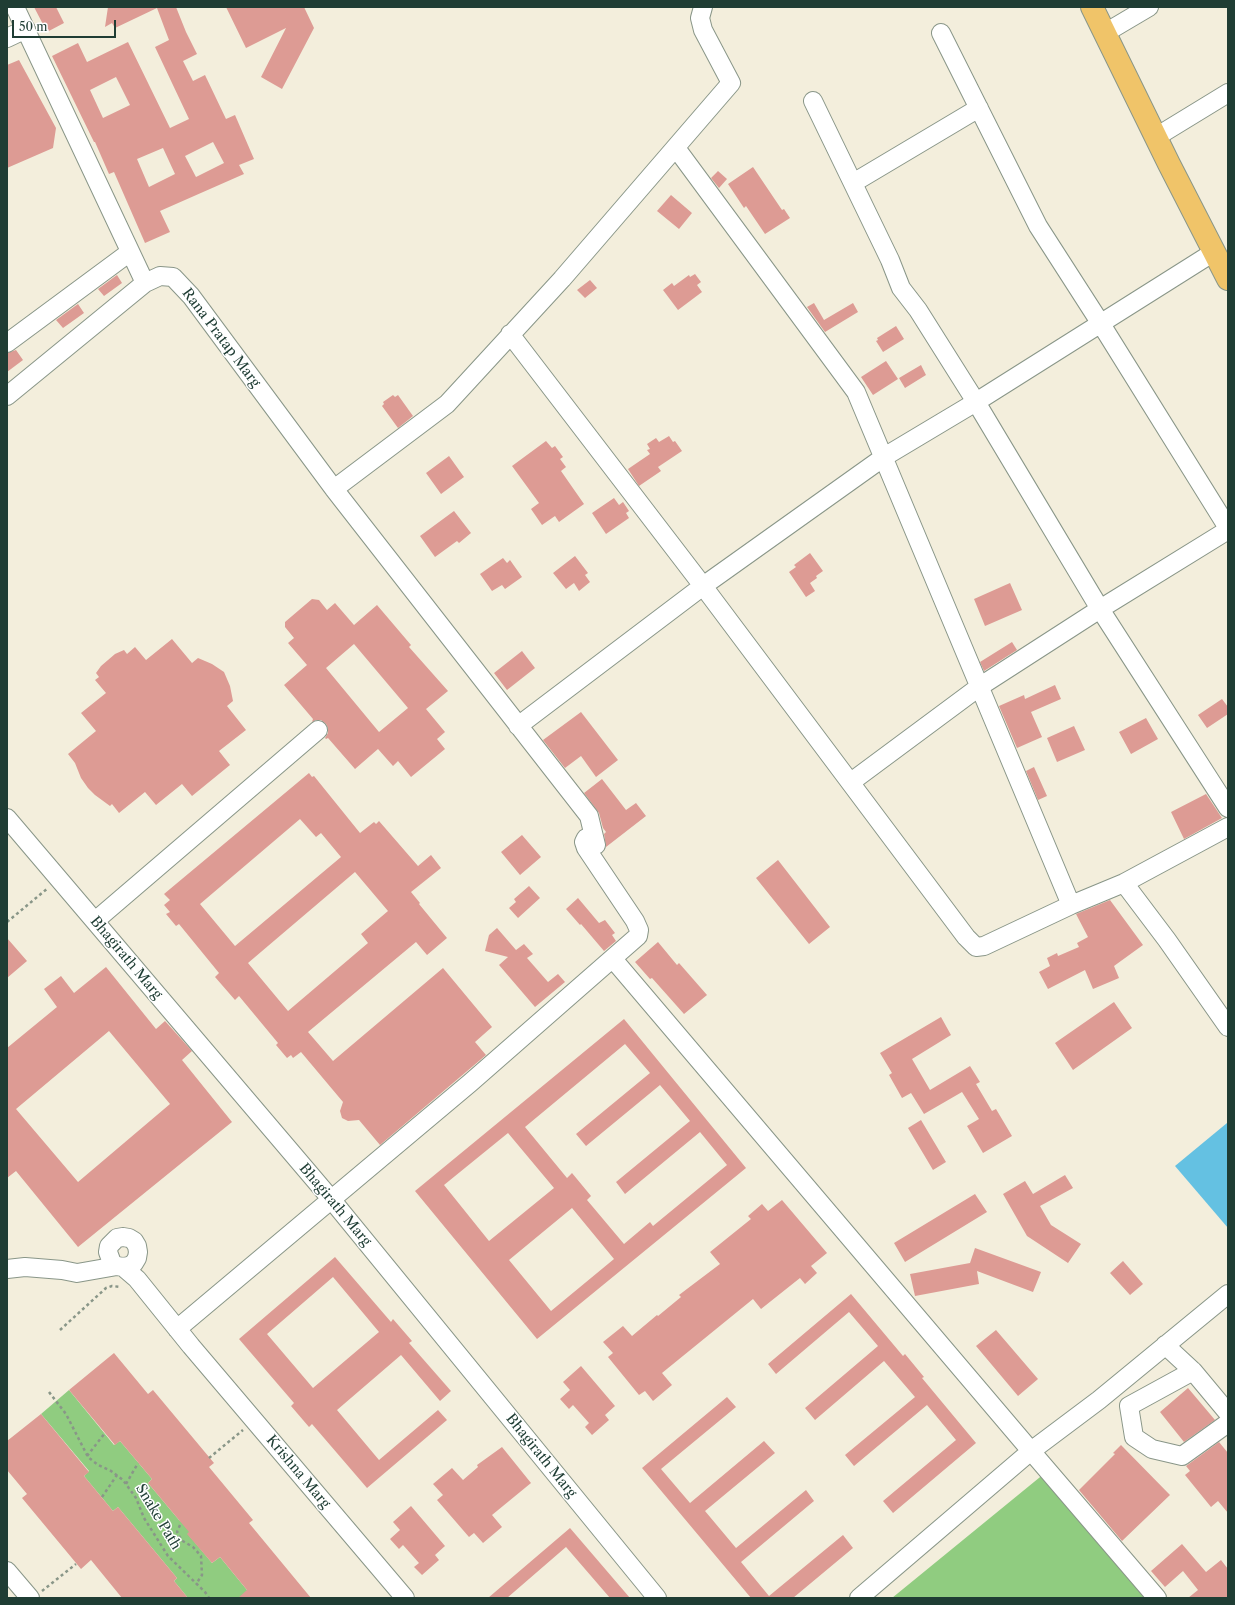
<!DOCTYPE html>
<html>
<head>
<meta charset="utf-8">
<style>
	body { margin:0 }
	#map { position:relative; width:1235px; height:1605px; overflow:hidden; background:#f3eedc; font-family:"Libre Caslon Text",serif }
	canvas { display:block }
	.frame { position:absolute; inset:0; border:8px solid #1f3d34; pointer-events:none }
	.scale { position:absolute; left:12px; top:20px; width:104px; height:18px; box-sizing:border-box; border:2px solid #1f3d34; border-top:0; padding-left:5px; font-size:12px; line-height:14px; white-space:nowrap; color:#1f3d34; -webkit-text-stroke:3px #fff; paint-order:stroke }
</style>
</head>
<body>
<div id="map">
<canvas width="1235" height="1605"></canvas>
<div class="frame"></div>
<div class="scale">50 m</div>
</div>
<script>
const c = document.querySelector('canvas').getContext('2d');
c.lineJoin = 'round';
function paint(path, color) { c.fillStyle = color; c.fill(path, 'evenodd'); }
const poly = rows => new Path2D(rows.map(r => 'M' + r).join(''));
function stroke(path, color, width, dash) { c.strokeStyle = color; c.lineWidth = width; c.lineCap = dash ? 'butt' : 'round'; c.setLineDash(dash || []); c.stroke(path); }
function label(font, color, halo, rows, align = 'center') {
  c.font = font + ' "Libre Caslon Text",serif'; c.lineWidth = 3; c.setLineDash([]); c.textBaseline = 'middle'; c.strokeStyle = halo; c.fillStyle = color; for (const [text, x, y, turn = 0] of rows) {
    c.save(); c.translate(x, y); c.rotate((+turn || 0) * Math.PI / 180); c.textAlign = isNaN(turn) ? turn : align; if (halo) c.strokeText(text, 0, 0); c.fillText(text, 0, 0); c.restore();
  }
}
paint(poly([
	[69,1390,114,1445,120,1441,152,1479,148,1483,179,1520,193,1529,188,1534,212,1563,220,1557,247,1590,249,1598,188,1598,174,1581,177,1578,118,1507,113,1511,84,1476,89,1471,41,1414],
	[1045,1473,1149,1598,892,1598]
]), '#90cc80');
paint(poly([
	[1227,1123,1228,1124,1228,1228,1175,1166]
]), '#64c1e2');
paint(poly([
	[34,7,56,7,64,23,47,32],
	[108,7,176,7,186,32,197,54,183,61,193,81,205,75,226,119,235,115,254,159,239,165,244,174,160,211,170,232,145,243,114,172,109,174,95,142,94,142,52,56,78,43,87,62,128,42,170,128,189,119,155,47,169,40,157,8,115,28,112,23,105,27],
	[116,77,130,105,103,118,90,90],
	[213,142,224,163,196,177,185,156],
	[163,148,175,174,149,187,137,159],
	[226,7,304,7,314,28,282,89,261,77,286,28,246,48],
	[19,60,56,128,53,148,7,168,7,65],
	[753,167,782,210,784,209,790,218,765,234,746,206,744,208,728,184],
	[718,171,727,179,719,188,711,178],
	[671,195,692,213,679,229,657,211],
	[695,274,701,282,697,285,702,292,678,310,663,290,672,283,674,286,689,275,690,277],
	[117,275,122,283,104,296,98,289],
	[590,280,597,288,585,298,577,290],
	[814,303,824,320,853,303,858,312,825,332,807,307],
	[78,304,84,313,63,328,56,320],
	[896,326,904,339,883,352,876,341,878,340,877,338],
	[16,350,23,360,7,372,7,353],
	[886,361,898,379,873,395,861,377],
	[921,365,926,375,905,388,899,378],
	[393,395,395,397,398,395,413,416,398,428,382,406,384,404,383,402],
	[669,436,673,442,675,441,682,451,658,467,661,471,639,486,628,469,650,454,647,450,650,449,647,444,656,438,659,442],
	[546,441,552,448,555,446,563,457,560,459,566,467,561,471,584,504,559,522,555,516,542,525,531,509,539,503,512,466],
	[449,456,464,477,441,494,426,473],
	[614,498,619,505,623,502,629,511,626,513,629,518,606,534,592,513],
	[454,511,471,533,459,543,457,541,435,557,420,536],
	[810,553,823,571,816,576,817,578,810,583,815,591,806,597,789,572,796,567,794,565],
	[575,556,588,573,585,575,590,582,579,591,574,583,566,589,553,573],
	[503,558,507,563,510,560,522,577,505,589,502,585,492,591,480,574],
	[1010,583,1022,610,985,626,974,599],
	[312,599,319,600,327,610,335,603,354,625,377,605,411,645,409,647,448,691,426,709,445,732,437,739,445,749,411,777,398,761,393,766,378,749,355,769,328,738,326,739,325,738,328,733,328,728,326,724,321,720,316,720,312,722,313,719,284,685,307,665,288,643,294,638,285,627,285,622],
	[354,644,408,708,379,732,326,668],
	[172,639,192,663,198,658,212,664,224,672,230,686,233,701,227,706,246,730,219,751,230,765,192,796,182,784,156,805,145,792,119,813,112,804,110,806,95,795,88,788,81,778,75,763,68,754,96,731,81,713,106,693,95,680,99,677,96,673,101,666,115,654,124,650,127,654,135,647,146,660],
	[1012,642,1017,650,984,671,980,662],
	[522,651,535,668,507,690,494,673],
	[1055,685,1061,699,1031,712,1042,737,1017,748,999,706,1024,695,1025,699],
	[1222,699,1228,707,1228,714,1207,728,1198,715],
	[581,712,618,760,596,777,581,756,565,768,543,740],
	[1146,718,1158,739,1131,754,1119,732],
	[1074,726,1085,750,1057,762,1047,738],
	[1034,767,1047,796,1038,800,1026,771],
	[309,773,312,777,314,776,360,833,374,822,376,824,379,821,418,866,431,855,441,868,411,892,420,903,419,904,447,938,427,955,416,942,308,1032,333,1061,443,968,492,1027,475,1042,486,1055,380,1145,359,1120,348,1121,342,1118,340,1111,343,1102,301,1052,293,1058,291,1055,287,1058,276,1045,278,1043,239,996,235,1000,215,977,219,973,179,924,176,926,166,914,170,912,164,905,170,900,164,894],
	[300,819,316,837,321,833,341,857,235,946,200,904],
	[355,872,388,911,361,934,368,943,288,1011,248,963],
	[602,779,626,810,636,803,646,816,606,847,604,834,606,832,603,828,599,813,584,793],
	[1206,794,1222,818,1184,839,1171,812],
	[522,835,541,857,520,875,501,852],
	[778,860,830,927,809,944,756,878],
	[529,886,540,898,518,918,509,908,516,902,514,899],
	[578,898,599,923,605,920,615,933,612,935,616,941,604,951,581,924,580,925,566,909],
	[1110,900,1143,945,1114,966,1119,978,1093,989,1085,970,1048,989,1039,972,1050,966,1047,958,1057,953,1058,956,1079,947,1077,943,1088,937,1076,914],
	[497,928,516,950,524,944,533,954,527,958,548,982,558,974,565,982,535,1007,499,965,508,957,485,951,489,935],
	[7,938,27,961,7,978],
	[658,942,677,965,679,963,707,995,684,1014,652,978,650,979,635,962],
	[106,967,156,1029,165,1021,192,1051,182,1060,232,1122,78,1247,16,1171,7,1178,7,1048,57,1007,44,989,61,976,74,993],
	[109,1031,170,1104,78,1182,16,1109],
	[1114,1002,1132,1028,1073,1070,1055,1043],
	[941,1017,951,1035,912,1059,930,1090,970,1066,980,1082,976,1084,992,1111,996,1109,1012,1136,983,1153,967,1126,979,1119,962,1092,924,1114,911,1093,902,1098,889,1075,892,1073,880,1053],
	[624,1019,746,1168,537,1339,415,1191],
	[625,1044,650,1073,576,1134,586,1146,660,1085,690,1121,616,1182,625,1194,700,1132,727,1165,653,1226,650,1222,624,1244,587,1200,591,1196,572,1173,567,1178,525,1127],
	[508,1133,554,1188,489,1241,444,1185],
	[572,1208,614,1259,551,1311,509,1260],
	[921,1120,946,1162,933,1170,908,1128],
	[1065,1175,1073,1188,1040,1206,1051,1225,1081,1244,1068,1263,1027,1236,1003,1194,1025,1181,1033,1194],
	[975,1194,987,1212,905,1262,894,1243],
	[782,1200,827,1253,811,1266,817,1273,805,1284,800,1278,761,1309,753,1299,662,1373,672,1385,653,1401,645,1391,639,1395,608,1357,613,1353,603,1342,623,1326,632,1336,657,1315,658,1316,681,1297,679,1295,720,1264,710,1252,751,1219,748,1216,762,1204,768,1211],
	[975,1248,1041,1272,1033,1292,977,1271,979,1284,915,1296,910,1274,970,1263],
	[335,1257,391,1322,393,1319,412,1341,409,1343,451,1391,440,1401,401,1355,337,1410,379,1460,438,1410,447,1420,367,1488,312,1424,309,1427,291,1406,294,1403,239,1339],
	[333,1277,379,1332,313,1388,267,1334],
	[1123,1261,1143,1284,1130,1295,1110,1273],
	[851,1294,903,1356,905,1354,924,1377,922,1378,976,1443,893,1513,883,1501,956,1440,927,1405,854,1466,845,1455,915,1397,884,1361,815,1420,805,1408,878,1346,849,1312,776,1374,768,1364],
	[996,1330,1038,1379,1018,1396,976,1346],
	[114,1353,148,1394,153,1390,214,1463,209,1467,253,1520,249,1523,311,1598,238,1598,247,1590,220,1557,212,1563,187,1534,189,1532,148,1483,152,1479,120,1441,115,1445,69,1390],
	[581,1366,615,1406,605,1415,609,1420,592,1435,585,1427,589,1423,573,1405,569,1409,560,1399,570,1390,563,1382],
	[1188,1388,1215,1420,1184,1442,1160,1412],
	[727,1397,736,1407,661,1469,690,1503,764,1441,775,1453,705,1511,736,1548,806,1490,814,1501,741,1562,769,1596,843,1535,853,1548,793,1598,751,1598,642,1468],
	[41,1414,89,1472,84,1476,113,1511,118,1507,177,1578,174,1581,188,1598,122,1598,91,1560,81,1569,22,1498,27,1494,7,1470,7,1441],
	[1219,1442,1228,1453,1228,1513,1218,1501,1211,1507,1185,1475,1190,1471,1186,1466],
	[1121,1445,1170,1495,1122,1541,1079,1490,1115,1454,1113,1453],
	[502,1447,531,1483,492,1515,502,1527,483,1543,474,1533,469,1537,437,1500,443,1495,433,1484,452,1468,463,1480,478,1467,477,1465],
	[411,1506,445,1546,435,1555,439,1560,422,1575,414,1567,419,1563,403,1545,399,1549,390,1539,400,1530,393,1522],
	[570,1528,630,1598,610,1598,566,1547,507,1598,488,1598],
	[1182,1544,1206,1572,1221,1560,1228,1569,1228,1598,1188,1598,1198,1590,1183,1571,1165,1587,1151,1571]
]), '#dd9b94');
const minor = poly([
	[15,7,145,283],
	[941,33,1038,226,1101,324,1228,528],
	[1105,33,1149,7],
	[7,38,26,29],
	[813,101,890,260,901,288,918,310,976,402,1100,609,1228,808],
	[1156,137,1228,93],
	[676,148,856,392,1071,905],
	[853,183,979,108],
	[510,334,703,586,966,937,976,947,984,946,1071,905,1124,883,1228,827],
	[7,343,130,252],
	[7,396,145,283,160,276,173,277,191,296,334,489,589,816,596,845],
	[334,489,447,404,562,279,731,83,703,30,700,18,703,7],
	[518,726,703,586,884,457,976,402,1214,252],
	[851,782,979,687,1100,609,1228,530],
	[7,818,331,1199,657,1598],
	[1124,883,1167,940,1228,1027],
	[95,921,318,730],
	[613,959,1031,1451,1157,1598],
	[123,1267,129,1266,134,1263,137,1258,138,1252,137,1246,134,1241,129,1238,123,1237,117,1238,109,1246,108,1252,112,1263,117,1266,123,1267,137,1279,191,1346,405,1598],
	[7,1269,25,1267,62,1270,77,1273,117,1266],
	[177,1329,470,1083,638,936,639,930,635,921,586,848,584,842,586,838,589,840],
	[1165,1345,1193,1371,1228,1413],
	[1193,1371,1129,1406,1134,1437,1152,1449,1182,1456,1228,1423],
	[7,1571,30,1598],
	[859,1598,1031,1451,1099,1400,1228,1294]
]);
const major = poly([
	[1092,7,1169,164,1228,279]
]);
stroke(minor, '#899688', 20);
stroke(major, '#899688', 24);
stroke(poly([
	[7,922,48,888],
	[60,1330,106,1288,112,1286,121,1287],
	[49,1392,66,1414,88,1457,98,1465,111,1471,123,1480,136,1498,144,1518,168,1556,205,1592,209,1598],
	[87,1456,105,1433],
	[209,1458,243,1430],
	[126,1484,138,1463],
	[102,1497,117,1475],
	[180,1525,177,1532,181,1540,193,1547,201,1556,202,1575,196,1584],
	[42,1591,76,1564]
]), '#899688', 2.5, [3, 3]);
stroke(minor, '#fff', 18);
stroke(major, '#f0c469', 22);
label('14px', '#1f3d34', '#fff', [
	["Rana Pratap Marg",221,338,53],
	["Bhagirath Marg",126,958,50],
	["Bhagirath Marg",335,1205,50],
	["Bhagirath Marg",541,1456,51],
	["Krishna Marg",298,1472,50],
	["Snake Path",158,1517,59]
]);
</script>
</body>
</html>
